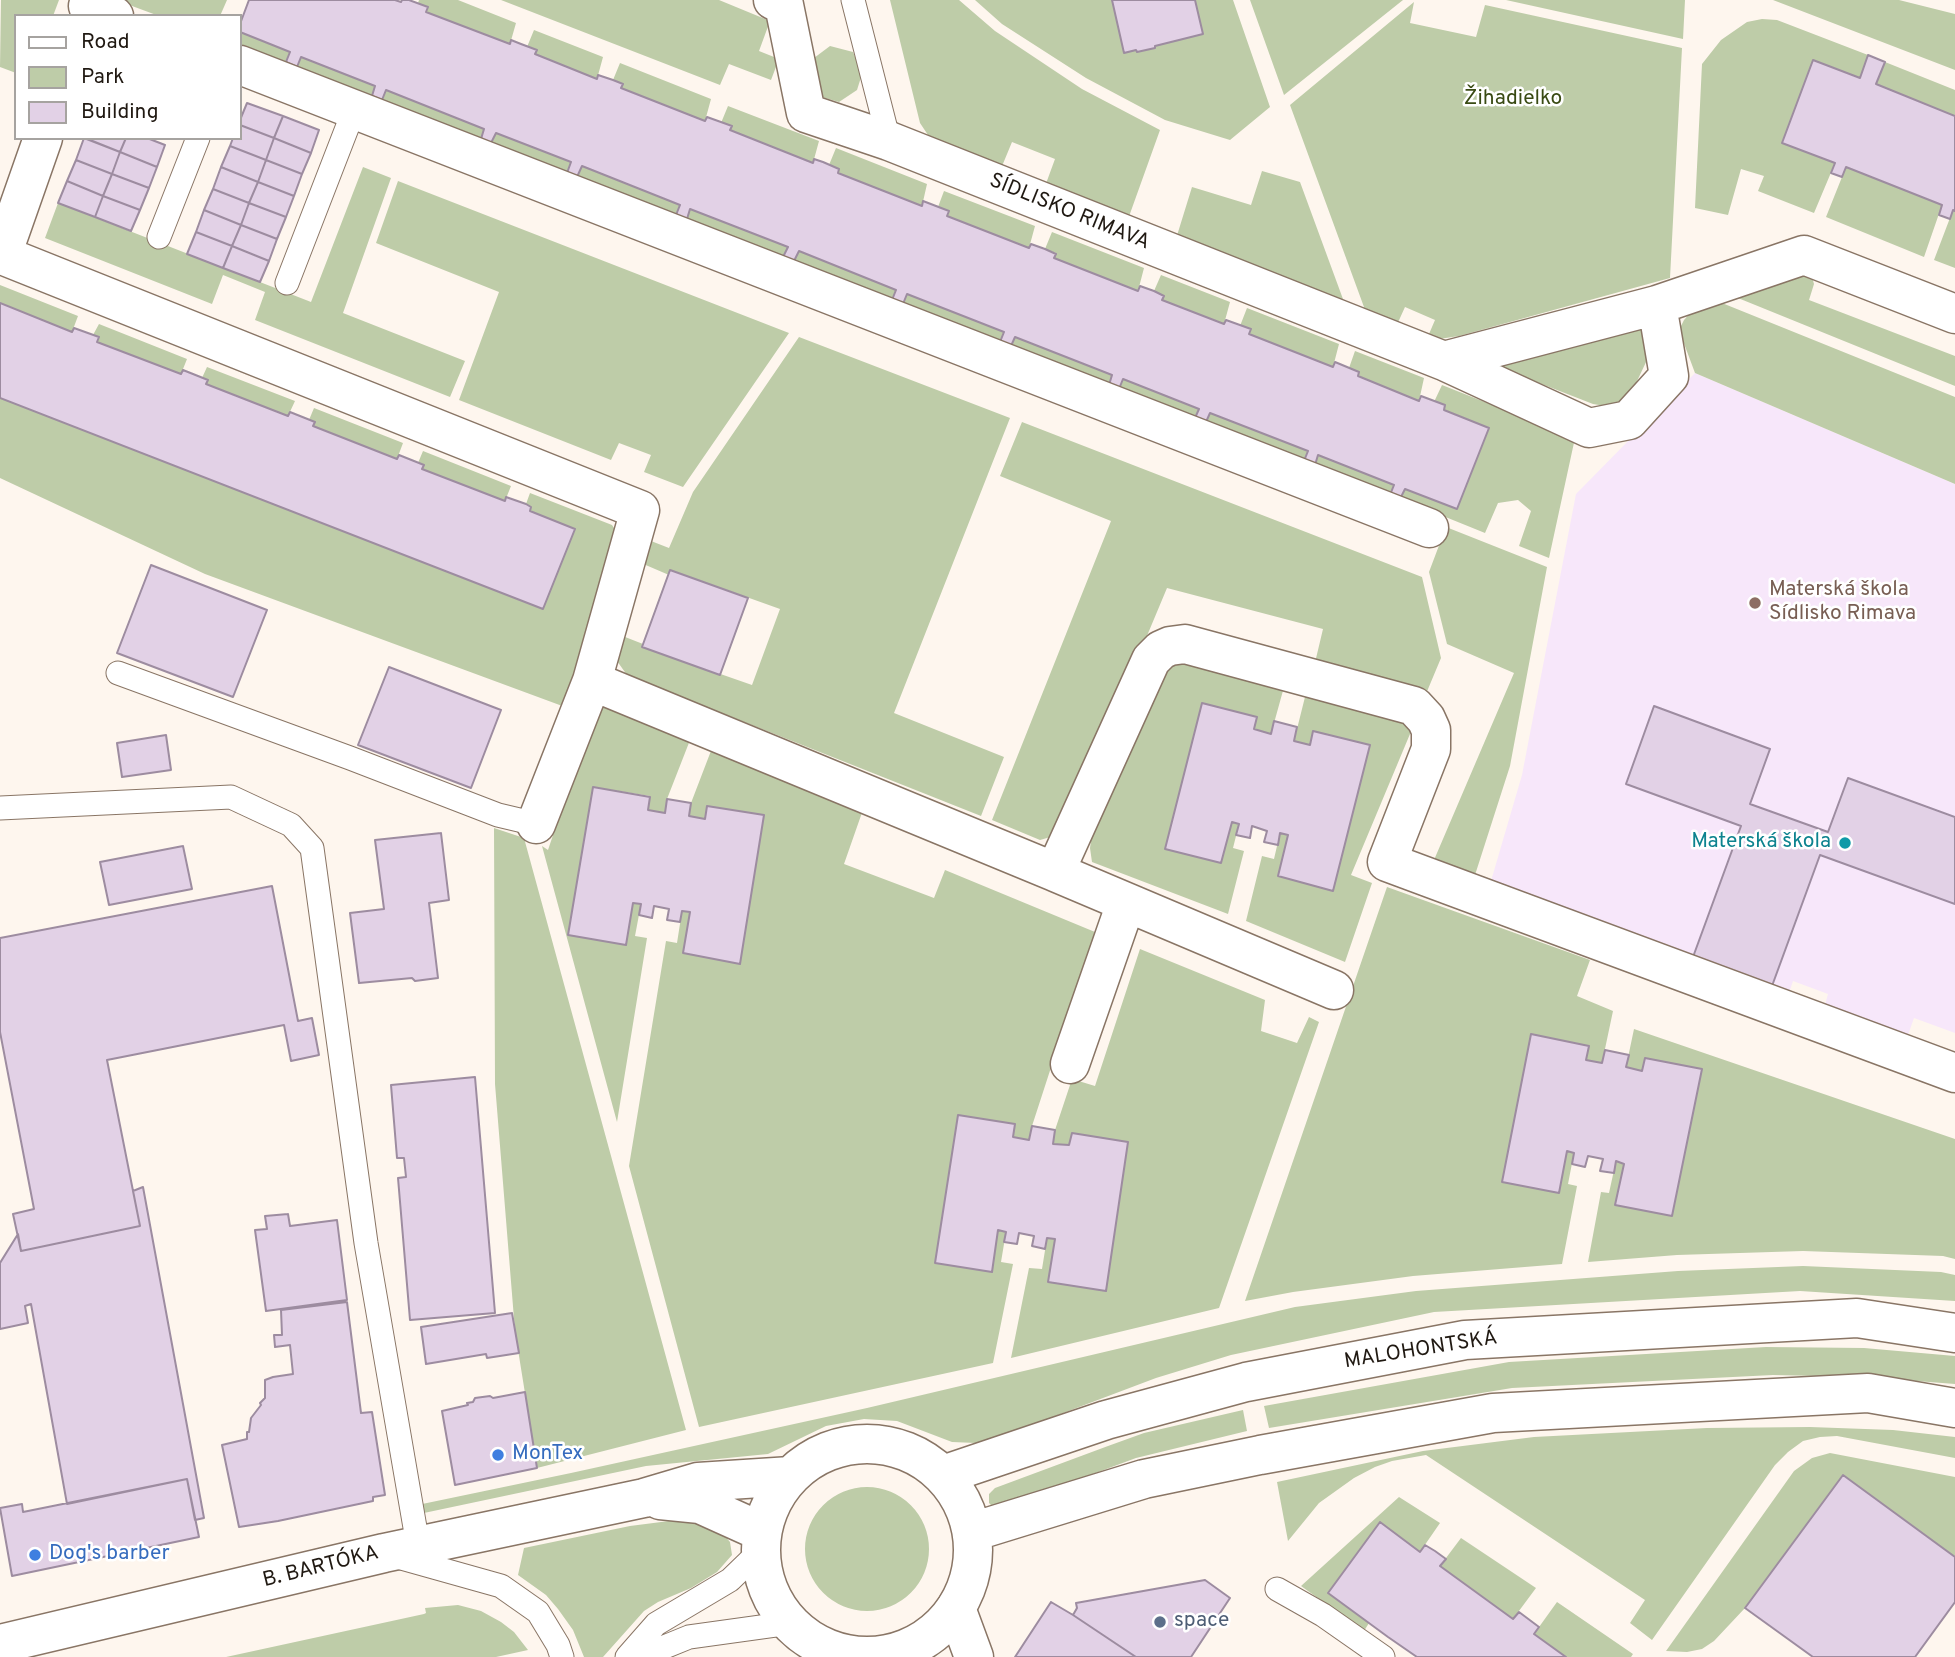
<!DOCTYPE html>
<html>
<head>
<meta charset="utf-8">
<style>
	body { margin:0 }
	#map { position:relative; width:1955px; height:1657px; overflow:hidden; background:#fef6ee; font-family:Overpass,sans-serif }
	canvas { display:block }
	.legend { position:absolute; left:14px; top:14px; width:228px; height:126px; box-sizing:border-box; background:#fff; border:2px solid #a6a3a0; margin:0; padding:9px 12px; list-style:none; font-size:21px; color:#201912 }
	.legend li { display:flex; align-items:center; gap:14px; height:35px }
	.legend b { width:35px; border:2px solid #a6a3a0 }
</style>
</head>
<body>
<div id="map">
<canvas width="1955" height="1657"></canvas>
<ul class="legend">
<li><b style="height:9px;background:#fff"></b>Road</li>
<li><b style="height:19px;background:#becca8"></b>Park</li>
<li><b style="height:19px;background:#e2d1e6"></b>Building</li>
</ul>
</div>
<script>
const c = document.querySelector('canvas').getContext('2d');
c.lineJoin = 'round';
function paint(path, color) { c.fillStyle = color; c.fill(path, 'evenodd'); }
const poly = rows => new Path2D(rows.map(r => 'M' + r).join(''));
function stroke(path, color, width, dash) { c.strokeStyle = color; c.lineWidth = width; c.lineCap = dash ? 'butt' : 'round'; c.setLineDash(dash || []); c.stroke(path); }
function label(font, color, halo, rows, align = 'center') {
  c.font = font + ' Overpass,sans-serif'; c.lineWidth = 5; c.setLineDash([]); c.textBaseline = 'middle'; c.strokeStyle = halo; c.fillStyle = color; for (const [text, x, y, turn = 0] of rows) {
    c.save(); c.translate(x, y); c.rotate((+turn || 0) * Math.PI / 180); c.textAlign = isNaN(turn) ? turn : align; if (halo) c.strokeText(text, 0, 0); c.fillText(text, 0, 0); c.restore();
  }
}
paint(poly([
	[1695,373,1955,484,1955,1033,1914,1018,1908,1035,1825,1005,1828,994,1793,981,1789,993,1491,881,1522,775,1576,494]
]), '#f7e7fa');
paint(poly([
	[1,0,59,0,53,16,16,16,16,73,0,67],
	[121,0,227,0,220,16,159,16,124,3],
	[419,0,458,0,516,23,510,44,426,12,427,7,418,3],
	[501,0,719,0,770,21,759,51,779,59,771,80,729,64,720,85],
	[890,0,959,0,995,31,1082,89,1160,130,1127,222,1044,189,1055,159,1012,142,1000,171,930,138,920,123],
	[975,0,1112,0,1125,53,1136,50,1137,52,1155,48,1155,46,1203,34,1195,0,1233,0,1270,107,1230,140,1165,120,1086,78,1002,24],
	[1250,0,1403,0,1284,95],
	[1506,0,1685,0,1683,39],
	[1773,0,1899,0,1955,14,1955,70],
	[1414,2,1410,23,1476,37,1485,5,1682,48,1670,278,1459,336,1426,341,1435,320,1405,307,1395,329,1368,318,1290,105],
	[1762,19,1777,20,1868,55,1860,78,1813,60,1782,143,1835,163,1814,213,1758,191,1764,176,1741,169,1728,215,1695,208,1702,64,1721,40,1747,22],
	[534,30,603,57,597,79,535,54,527,47],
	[240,32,290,52,286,62,240,46],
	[830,46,853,52,862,74,857,90,839,102,815,95,810,61],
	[301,57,375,86,372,96,297,67],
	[1885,62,1955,90,1955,116,1876,84],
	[620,63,711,99,705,121,621,88,623,84,613,80],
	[386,90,484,129,481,139,382,100],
	[728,106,819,141,813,163,730,130,721,123],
	[496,133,571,162,567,173,492,143],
	[836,148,927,184,922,206,838,173,839,169,829,165],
	[582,166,680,205,676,215,577,177],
	[363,167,391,178,343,313,465,361,450,397,255,320,265,292,223,275,212,304,45,238,58,203,311,302],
	[1846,167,1942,205,1924,257,1826,217],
	[1262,171,1300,182,1347,310,1175,242,1192,187,1251,205],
	[398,181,789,333,683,487,644,472,651,455,619,443,611,460,459,400,499,292,376,243],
	[944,191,1035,226,1029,248,947,216,938,207],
	[690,209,788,247,783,257,687,219],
	[1953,210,1955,211,1955,268,1934,260],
	[1052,232,1144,268,1138,291,1054,258,1056,253,1045,249],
	[799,251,896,290,892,300,794,261],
	[1798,273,1812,277,1814,284,1809,300,1955,356,1955,386,1733,296],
	[1161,275,1230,302,1224,324,1162,300,1164,296,1154,291],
	[0,285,78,316,72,332,0,303],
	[907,294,1004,332,1000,342,903,304],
	[1717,301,1955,397,1955,484,1695,373,1679,330,1684,320,1691,312],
	[1247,308,1339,344,1333,367,1249,334,1250,329,1240,326],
	[99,324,187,359,181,374,97,342,99,337,93,335],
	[1633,327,1642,329,1650,347,1647,360,1630,396,1611,407,1593,404,1498,367],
	[799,337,1010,418,894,713,1004,757,981,816,636,679,627,675,617,661,620,635,643,644,643,647,752,685,780,609,671,570,669,575,641,563,651,541,669,548,693,492],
	[1015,337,1112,375,1109,385,1011,346],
	[1355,351,1424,378,1419,401,1358,376,1359,372,1349,368],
	[207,367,295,401,288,416,206,384,207,380,202,378],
	[1123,379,1199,409,1195,418,1119,389],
	[1442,385,1575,438,1549,558,1519,546,1531,511,1518,500,1498,503,1485,533,1401,499,1405,489,1457,509,1489,429,1444,410,1445,405,1434,402],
	[0,398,543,609,575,529,530,511,531,507,526,504,530,493,612,525,618,534,565,707,205,574,0,478],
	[314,408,403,443,397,459,313,426,315,422,309,420],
	[1210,413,1308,451,1304,461,1206,422],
	[1022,422,1422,577,1441,658,1423,701,1313,671,1323,629,1167,588,1067,827,1054,836,1040,840,992,820,1111,521,1000,476],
	[423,451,511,486,505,501,422,469,424,465,418,463],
	[1318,455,1394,485,1390,495,1315,465],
	[1446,527,1547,567,1510,766,1475,875,1434,860,1514,673,1447,644,1429,572],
	[1179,659,1284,687,1271,734,1254,729,1257,717,1202,704,1165,848,1232,822,1239,824,1233,848,1244,851,1228,914,1092,862,1090,848,1093,828,1157,670],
	[1306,693,1415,722,1351,875,1372,883,1345,962,1246,921,1262,856,1274,859,1280,833,1288,835,1278,876,1333,890,1370,746,1313,731,1310,745,1294,741],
	[602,703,692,735,667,799,665,813,648,810,650,796,593,787,568,935,633,903,641,904,635,936,647,938,617,1122,542,846,548,850,595,710],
	[714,743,865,804,844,864,934,898,945,870,1095,932,1032,1126,1029,1140,1013,1137,1014,1124,958,1115,935,1263,992,1272,998,1230,1006,1232,1001,1262,1013,1264,993,1363,699,1427,629,1166,666,941,677,943,682,911,690,912,683,953,739,963,764,815,708,806,705,819,689,816,691,803],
	[494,828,524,838,686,1430,537,1468,515,1331,495,1084],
	[1387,887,1590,960,1577,996,1613,1011,1602,1063,1586,1060,1589,1046,1531,1034,1502,1181,1559,1193,1567,1151,1574,1153,1568,1184,1577,1186,1562,1264,1413,1276,1293,1292,1245,1301],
	[1140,949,1265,1000,1261,1031,1297,1043,1309,1017,1319,1022,1219,1308,1011,1358,1029,1268,1042,1269,1047,1238,1055,1239,1048,1282,1106,1290,1128,1142,1072,1133,1069,1145,1053,1144,1055,1130,1072,1079,1095,1086],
	[1634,1029,1955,1139,1955,1259,1943,1256,1803,1251,1677,1255,1588,1262,1601,1192,1609,1193,1616,1161,1624,1164,1615,1205,1672,1216,1702,1070,1646,1058,1642,1071,1626,1067],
	[1803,1266,1941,1272,1955,1275,1955,1301,1800,1291,1434,1312,1231,1355,1156,1378,997,1438,976,1443,952,1442,897,1421,864,1419,826,1426,768,1454,646,1466,405,1517,403,1508,571,1473,867,1408,1295,1307,1416,1291,1678,1271],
	[1766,1347,1864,1348,1955,1356,1955,1384,1865,1377,1773,1375,1512,1388,1269,1428,1264,1406,1509,1362],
	[1243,1410,1247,1431,1136,1458,1004,1507,992,1506,989,1503,989,1494,995,1488,1108,1446,1144,1433],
	[1810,1427,1893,1430,1955,1437,1955,1458,1837,1436,1820,1437,1803,1441,1788,1452,1775,1465,1652,1640,1630,1623,1645,1600,1426,1455,1392,1461,1375,1467,1354,1478,1319,1503,1288,1541,1277,1482,1423,1451,1534,1437,1707,1428],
	[1830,1453,1955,1477,1955,1557,1843,1475,1745,1608,1714,1641,1702,1649,1687,1652,1666,1651,1794,1471,1812,1458],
	'805 1549a62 62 0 1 1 124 0a62 62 0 1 1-124 0Z',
	[1399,1497,1440,1523,1420,1552,1380,1522,1328,1593,1369,1623,1364,1631,1301,1586],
	[669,1521,696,1522,724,1535,730,1542,732,1555,717,1572,691,1588,658,1602,644,1611,603,1657,584,1657,573,1630,558,1609,546,1595,518,1575,524,1548,630,1526],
	[1461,1538,1536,1588,1513,1619,1440,1566],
	[1557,1602,1633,1654,1631,1657,1566,1657,1534,1634],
	[458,1605,481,1611,501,1622,514,1632,528,1650,496,1657,226,1657,424,1614,426,1613,425,1608]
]), '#becca8');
const building = poly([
	[249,0,395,0,401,2,402,0,409,0,428,7,426,12,510,44,511,40,521,44,537,50,535,54,597,79,598,75,613,80,623,84,621,88,705,121,707,117,732,126,730,130,813,163,814,159,823,162,839,169,838,173,922,206,923,201,949,211,947,216,1029,248,1031,244,1045,249,1056,254,1054,258,1138,291,1140,286,1154,291,1164,296,1162,300,1224,324,1226,320,1251,329,1249,334,1333,367,1335,362,1359,372,1358,376,1419,401,1421,396,1445,405,1444,410,1489,428,1457,509,1405,489,1400,499,1390,495,1394,485,1318,455,1315,465,1304,461,1308,451,1210,413,1206,422,1195,418,1199,409,1123,379,1119,389,1109,385,1112,375,1015,337,1011,346,1000,342,1004,332,907,294,903,304,892,300,896,290,799,251,794,261,783,257,788,247,690,209,687,219,676,215,680,205,582,166,577,177,567,173,571,162,496,133,491,143,481,139,484,129,386,90,382,100,372,96,375,86,301,57,297,67,286,62,290,52,240,32,240,24,249,0],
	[1112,0,1195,0,1203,34,1155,46,1155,48,1137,52,1136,50,1124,53,1112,0],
	[1868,55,1885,62,1876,84,1955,116,1955,211,1953,210,1950,219,1939,215,1942,205,1846,167,1842,177,1831,173,1835,163,1782,143,1813,60,1860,78,1868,55],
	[247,103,283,116,274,138,240,125,240,120,247,103],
	[283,116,319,130,311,153,274,138,283,116],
	[240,125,274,138,266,160,230,146,233,138,240,138,240,125],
	[84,138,120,152,112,174,76,160,84,138],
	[85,138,126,138,120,152,85,138],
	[126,138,147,138,165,145,157,167,120,152,126,138],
	[274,138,311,153,302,174,266,160,274,138],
	[230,146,266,160,258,182,221,167,230,146],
	[120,152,157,167,149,188,112,174,120,152],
	[76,160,112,174,103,196,67,181,76,160],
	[266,160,302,174,294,196,258,182,266,160],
	[221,167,258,182,249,203,213,189,221,167],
	[112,174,149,188,140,210,103,196,112,174],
	[67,181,103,196,95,217,58,203,67,181],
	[258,182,294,196,286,217,249,203,258,182],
	[213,189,249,203,241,225,204,210,213,189],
	[103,196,140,210,131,231,95,217,103,196],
	[249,203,286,217,277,239,241,225,249,203],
	[204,210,241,225,232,246,196,232,204,210],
	[241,225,277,239,269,261,232,246,241,225],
	[196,232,232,246,223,268,187,254,196,232],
	[232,246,269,261,260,282,223,268,232,246],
	[0,303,72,332,74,328,99,337,97,342,181,374,183,370,208,380,206,384,288,416,290,412,315,422,313,426,397,459,399,455,424,465,422,469,505,501,506,497,526,504,531,507,530,511,575,529,543,609,0,398,0,303],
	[151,565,267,610,233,697,117,653,151,565],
	[670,570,748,598,720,675,642,647,670,570],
	[389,667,501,710,471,788,358,745,389,667],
	[1202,703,1257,717,1254,729,1271,734,1274,721,1297,727,1294,741,1310,745,1313,731,1370,745,1333,891,1278,876,1288,835,1280,833,1278,845,1264,842,1267,831,1252,826,1250,838,1236,835,1239,824,1232,822,1221,863,1165,849,1202,703],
	[1654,706,1770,749,1750,804,1828,832,1848,778,1955,817,1955,904,1820,855,1772,986,1693,957,1741,826,1626,784,1654,706],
	[166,735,171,770,122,777,117,743,166,735],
	[593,787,650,797,648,810,665,813,667,799,691,803,689,816,705,819,707,806,764,815,740,964,683,953,690,912,682,911,680,922,667,920,669,909,654,906,652,918,639,915,641,904,633,903,626,945,568,935,593,787],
	[441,833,449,900,429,903,438,978,415,981,412,978,359,983,350,913,384,909,375,840,441,833],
	[183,846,192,889,109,905,100,862,183,846],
	[272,886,298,1021,312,1018,319,1055,291,1061,284,1025,107,1060,140,1226,21,1251,13,1214,34,1209,0,1032,0,938,272,886],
	[1531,1034,1589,1046,1586,1060,1602,1063,1605,1050,1629,1055,1626,1067,1642,1071,1645,1058,1702,1069,1672,1216,1615,1205,1624,1164,1616,1161,1614,1173,1600,1171,1603,1159,1588,1156,1585,1167,1572,1164,1574,1153,1567,1151,1559,1193,1502,1182,1531,1034],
	[475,1077,495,1313,410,1320,398,1178,406,1177,404,1158,397,1158,391,1085,475,1077],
	[958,1115,1015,1124,1013,1137,1029,1140,1032,1126,1055,1130,1053,1144,1069,1145,1072,1133,1128,1142,1106,1291,1048,1282,1055,1239,1047,1238,1045,1249,1032,1246,1034,1236,1019,1233,1017,1244,1004,1242,1006,1232,998,1230,992,1272,935,1263,958,1115],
	[143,1187,204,1518,195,1520,187,1479,67,1504,31,1304,25,1306,28,1323,0,1329,0,1263,18,1234,21,1251,140,1226,133,1191,143,1187],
	[288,1214,290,1226,337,1220,347,1300,266,1311,255,1230,267,1229,265,1216,288,1214],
	[347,1302,361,1413,372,1412,385,1495,373,1497,373,1501,278,1521,239,1527,222,1445,247,1439,247,1432,249,1432,251,1418,261,1405,260,1403,265,1398,265,1380,273,1377,293,1374,290,1345,275,1347,274,1335,282,1335,281,1310,347,1302],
	[512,1313,519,1353,487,1358,486,1354,426,1364,421,1327,512,1313],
	[525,1392,537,1468,455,1485,442,1411,468,1405,467,1403,473,1402,475,1398,490,1396,493,1398,525,1392],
	[1843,1475,1955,1557,1955,1602,1915,1657,1813,1657,1745,1608,1843,1475],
	[187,1479,199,1537,12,1576,0,1508,22,1504,23,1512,187,1479],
	[1380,1522,1420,1552,1425,1545,1435,1551,1446,1559,1440,1566,1513,1619,1519,1612,1539,1627,1534,1634,1566,1657,1417,1657,1388,1637,1328,1593,1380,1522],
	[1205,1580,1230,1598,1191,1657,1136,1657,1073,1615,1077,1608,1076,1603,1205,1580],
	[1051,1602,1073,1615,1136,1657,1015,1657,1051,1602]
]);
paint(building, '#e2d1e6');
stroke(building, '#9d8ca0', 2);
const lane = poly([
	[853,0,889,141],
	[159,237,198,138],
	[287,283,354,110],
	[118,673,350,758,498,815,536,824],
	[0,808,231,797,291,825,312,848,366,1243,418,1545],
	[394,1556,501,1586,538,1612,558,1645,562,1657],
	[1277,1589,1323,1615,1383,1657],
	[627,1657,656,1624,730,1580,760,1551],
	[640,1657,689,1637,790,1623]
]);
const street = poly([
	[773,0,784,5,806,113,889,141,1444,361,1657,305,1804,255,1955,314],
	[88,6,114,16],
	[240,65,1429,528],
	[43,138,2,255,640,510,592,681,1055,872,1151,660,1161,650,1170,646,1185,644,1414,706,1426,719,1431,730,1431,749,1387,862,1955,1073],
	[1444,361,1589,428,1629,420,1669,376,1657,305],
	[536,824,592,681],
	[1055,872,1334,990],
	[1070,1064,1126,903],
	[956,1608,974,1657],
	[891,1654,895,1657]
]);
const secondary = poly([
	'761 1550a106 106 0 1 1 212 0a106 106 0 1 1-212 0Z',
	[943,1475,1106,1420,1246,1382,1465,1340,1857,1318,1955,1333],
	[660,1500,700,1504,762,1532],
	[972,1532,1144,1479,1260,1455,1493,1413,1868,1393,1955,1408],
	[0,1644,384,1553,644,1498,698,1482,791,1476]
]);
stroke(lane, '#897565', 25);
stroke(street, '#897565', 41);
stroke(secondary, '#897565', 41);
stroke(lane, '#fff', 23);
stroke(street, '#fff', 38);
stroke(secondary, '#fff', 38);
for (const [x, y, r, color] of [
	[1755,603,7,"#8d6e63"],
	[1845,843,7,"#0f9aa8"],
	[498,1455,7,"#3f7fe0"],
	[35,1555,7,"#3f7fe0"],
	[1160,1622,7,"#5c6f8a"]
]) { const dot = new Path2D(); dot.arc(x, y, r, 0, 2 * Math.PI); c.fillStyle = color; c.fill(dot); stroke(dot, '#fff', 2.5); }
label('21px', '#394a13', '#fff', [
	["Žihadielko",1513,100]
]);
label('21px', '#201912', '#fff', [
	["SÍDLISKO RIMAVA",1069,213,22],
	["MALOHONTSKÁ",1421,1351,-9],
	["B. BARTÓKA",321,1568,-14]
]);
label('21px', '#785e54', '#fff', [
	["Materská škola",1769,591],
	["Sídlisko Rimava",1769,615]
], 'left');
label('21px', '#0d838f', '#fff', [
	["Materská škola",1831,843]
], 'right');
label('21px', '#366cbe', '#fff', [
	["MonTex",512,1455],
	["Dog's barber",49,1555]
], 'left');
label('21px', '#4e5e75', '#fff', [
	["space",1174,1622]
], 'left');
</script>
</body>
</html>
